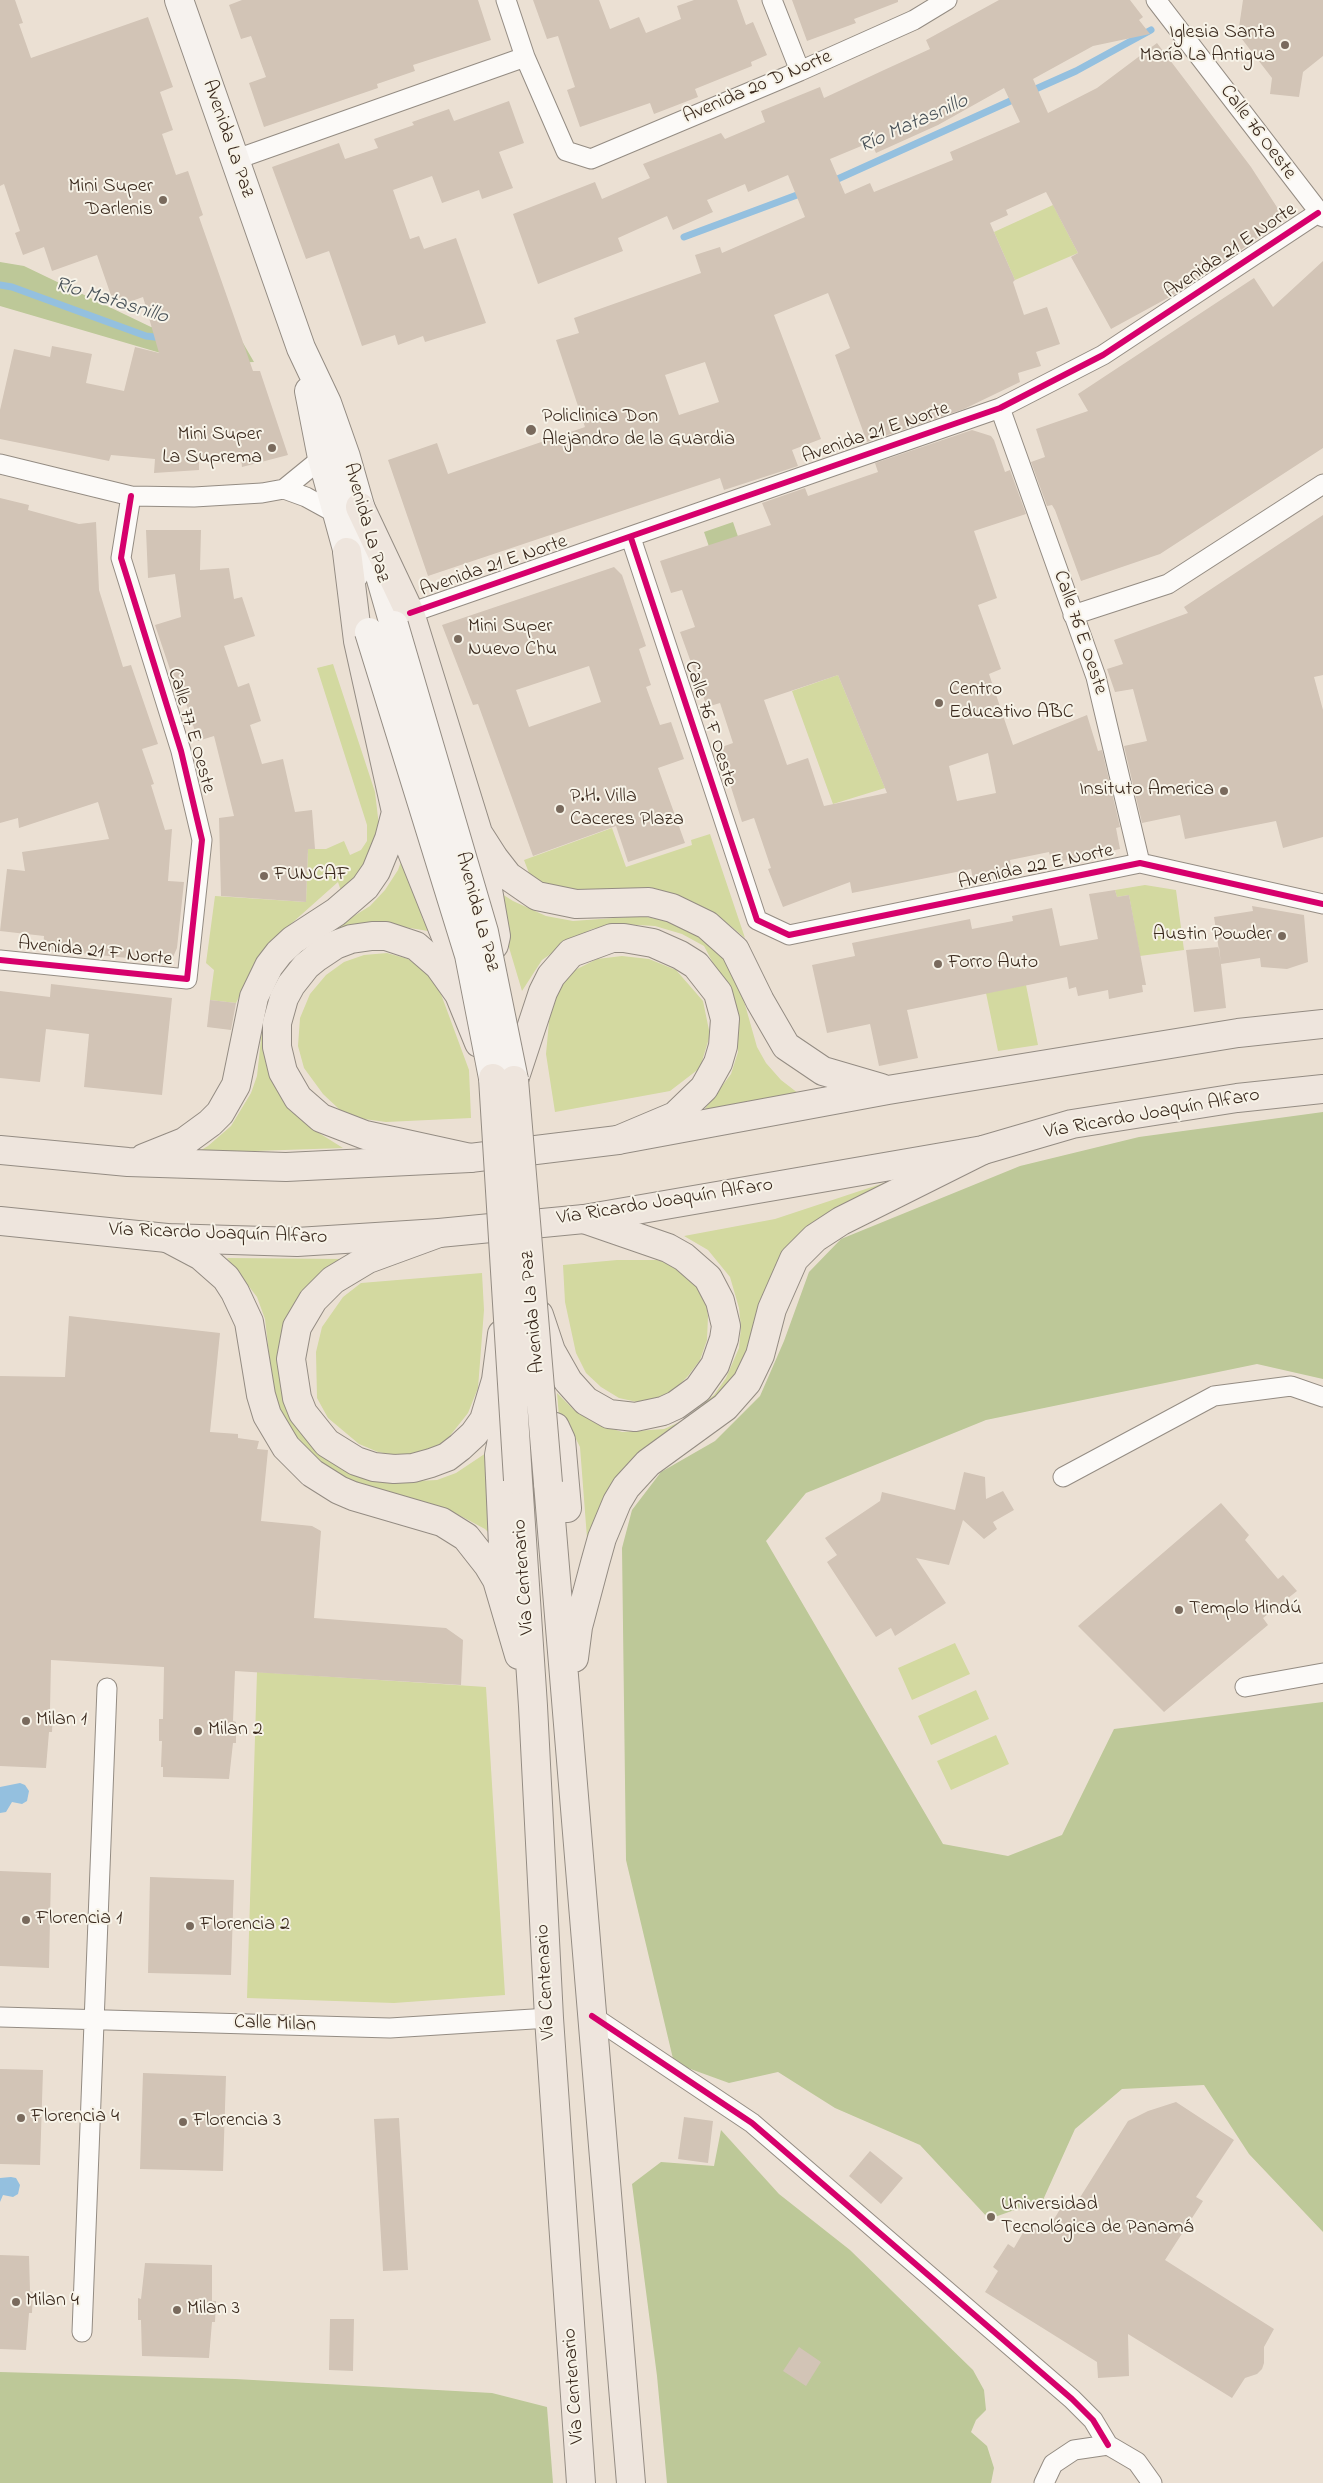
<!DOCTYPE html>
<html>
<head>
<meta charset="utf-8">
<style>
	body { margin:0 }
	canvas { display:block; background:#ebe0d3 }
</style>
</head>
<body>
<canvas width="1323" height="2483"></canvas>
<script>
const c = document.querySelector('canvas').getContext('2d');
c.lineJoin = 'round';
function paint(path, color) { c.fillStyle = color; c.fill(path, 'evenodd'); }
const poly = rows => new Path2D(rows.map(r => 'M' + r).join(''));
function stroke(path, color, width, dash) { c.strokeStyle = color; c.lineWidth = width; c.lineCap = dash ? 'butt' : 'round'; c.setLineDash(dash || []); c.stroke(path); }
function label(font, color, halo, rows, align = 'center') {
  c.font = font + ' "Indie Flower",sans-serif'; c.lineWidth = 4; c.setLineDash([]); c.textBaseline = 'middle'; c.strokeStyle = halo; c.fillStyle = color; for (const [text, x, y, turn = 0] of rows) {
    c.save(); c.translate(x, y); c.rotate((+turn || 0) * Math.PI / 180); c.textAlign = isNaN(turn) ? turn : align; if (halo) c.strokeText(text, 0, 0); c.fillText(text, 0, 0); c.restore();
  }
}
paint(poly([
	[1053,205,1078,253,1015,280,994,232],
	[333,664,375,792,379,826,375,848,365,869,341,891,338,882,274,939,256,963,236,1003,210,1000,214,970,206,963,215,896,306,902,308,849,326,849,344,841,350,855,361,850,367,841,367,825,317,668],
	[838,675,885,788,833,804,792,691],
	[612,828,626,867,692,845,691,840,710,834,745,938,727,923,704,908,672,893,649,888,582,897,532,881,524,860],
	[403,856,423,920,434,932,386,924,277,993,303,1119,319,1133,343,1148,196,1153,208,1146,231,1126,251,1093,257,1076,264,1011,270,991,283,968,301,949,370,906,385,890,398,870],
	[1145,885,1176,890,1184,950,1140,956,1129,895,1117,897,1115,890],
	[491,887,513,901,546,916,573,921,642,916,675,923,692,930,727,961,740,987,757,1047,766,1063,781,1080,807,1100,698,1118,731,1074,738,1052,735,1028,723,982,704,946,682,934,655,926,621,924,592,929,569,941,542,960,522,991],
	[387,953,408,959,425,969,438,986,469,1070,471,1118,386,1122,364,1119,340,1110,323,1094,304,1068,298,1046,300,1018,310,994,326,975,344,962,364,955],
	[622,956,649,959,676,970,703,1001,710,1035,700,1068,670,1091,555,1112,546,1054,550,1011,556,996,562,982,573,971,597,959],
	[1026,985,1038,1045,998,1051,986,993],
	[902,1177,866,1197,765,1305,739,1372,719,1396,647,1446,630,1465,589,1564,580,1447,574,1435,560,1429,557,1393,574,1410,595,1423,622,1432,664,1429,684,1420,714,1395,726,1378,739,1348,741,1327,739,1308,730,1277,708,1250,684,1236,775,1219],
	[227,1258,345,1259,330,1270,288,1395,396,1482,437,1480,456,1473,489,1451,494,1538,485,1529,455,1513,373,1492,327,1471,298,1442,278,1406,272,1380,265,1319,257,1297],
	[617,1260,657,1260,673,1265,692,1279,705,1298,708,1316,707,1340,700,1360,688,1376,673,1391,654,1400,637,1402,619,1398,601,1387,586,1373,576,1353,565,1302,563,1265],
	[482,1273,484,1310,478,1388,468,1413,445,1442,427,1450,401,1456,378,1452,359,1444,328,1418,317,1398,316,1352,322,1327,343,1297,361,1283],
	[955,1643,970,1674,912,1700,898,1668],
	[257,1672,486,1687,505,1995,394,2003,247,1998],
	[976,1690,989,1719,931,1745,918,1716],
	[996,1735,1009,1764,951,1790,937,1761]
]), '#d3d9a0');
paint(poly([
	[0,262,24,266,151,327,243,343,254,362,227,363,164,354,0,306],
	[733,522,761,604,732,614,704,532],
	[1323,1112,1323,1379,1257,1364,986,1420,806,1493,766,1541,943,1844,1008,1856,1062,1835,1114,1729,1323,1702,1323,2232,1249,2154,1204,2085,1122,2089,1075,2129,1043,2200,989,2219,920,2145,835,2108,778,2072,729,2083,674,2063,626,1860,622,1548,632,1510,661,1472,715,1441,760,1396,784,1341,809,1272,841,1239,1020,1166,1139,1137],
	[721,2130,779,2194,850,2250,973,2370,984,2390,986,2410,976,2420,971,2432,987,2446,994,2468,991,2483,667,2483,657,2376,632,2184,661,2162,714,2166],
	[0,2372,235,2379,492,2393,547,2407,553,2483,0,2483]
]), '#bdc898');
paint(poly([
	[20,1783,25,1785,29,1791,27,1801,22,1804,12,1802,6,1812,0,1813,0,1787],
	[11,2177,16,2178,20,2185,18,2194,13,2197,3,2195,0,2202,0,2178]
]), '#94c0df');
stroke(poly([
	[1029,92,1076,71,1151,30],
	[831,182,1017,98],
	[684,237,805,192],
	[0,285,12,287,146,336,163,338]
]), '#94c0df', 7);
paint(poly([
	[0,0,15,0,23,23,19,24,31,58,148,17,173,87,160,92,173,130,162,134,176,175,188,171,203,215,199,217,231,308,253,371,260,371,288,455,242,467,241,457,199,460,199,470,154,473,155,459,111,455,109,461,0,439,0,410,14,349,50,357,52,346,92,354,86,383,124,391,135,347,159,353,143,297,115,307,97,255,52,271,44,247,23,255,15,233,20,231,4,184,0,186],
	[242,0,478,0,491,40,413,65,415,71,377,84,378,88,264,127,249,83,266,77,251,36,241,39,229,5],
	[533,0,599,0,610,29,639,17,646,33,681,19,677,6,694,0,737,0,746,25,753,22,767,55,751,62,752,66,695,89,698,97,654,114,650,103,580,127,567,90,575,87,558,36,547,39],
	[792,0,898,0,898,2,854,19,856,23,807,41],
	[999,0,1130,0,1143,17,1139,20,1150,34,1093,46,1033,79,1048,113,1097,88,1157,43,1251,167,1284,218,1237,253,1175,294,1111,329,1071,257,1078,253,1046,192,1006,210,1008,215,990,223,1015,280,1013,282,1024,315,1047,307,1060,344,1036,352,1041,366,1018,373,1020,382,964,409,867,442,835,355,850,348,828,293,774,315,821,439,792,450,798,466,724,490,720,478,428,576,388,460,437,443,448,474,585,427,556,340,579,333,574,318,701,273,695,255,720,247,722,253,805,217,788,175,748,192,745,184,707,200,713,212,673,230,667,216,618,238,623,251,538,284,513,214,595,182,602,199,650,178,643,164,721,133,725,139,765,122,761,111,820,87,824,98,884,70,930,49,926,40],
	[1004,88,1020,122,950,152,953,160,874,192,870,183,845,194,830,159,871,142,876,153,938,125],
	[705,362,719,402,679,415,665,375],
	[1243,0,1323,0,1323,56,1303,72,1299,97,1270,94,1272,78,1238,34],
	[509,101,524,143,499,152,513,188,482,199,479,190,442,203,432,176,393,190,410,239,419,236,424,249,456,238,486,323,425,342,423,336,398,345,395,335,362,346,329,251,306,259,272,167,339,143,345,159,378,148,374,139,414,125,412,122,449,109,454,121],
	[1323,261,1323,448,1160,554,1081,581,1055,510,1052,505,1047,506,1031,462,1045,457,1036,429,1088,411,1078,394,1254,278,1273,307],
	[972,430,991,436,994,440,1005,472,1010,470,1026,514,974,531,997,598,978,605,1001,669,989,674,1013,745,1087,715,1098,751,1102,750,1120,827,1116,828,1120,849,1052,863,1049,852,1010,860,1012,873,973,880,971,869,852,893,850,882,783,907,768,869,771,868,754,818,742,822,730,784,732,783,719,748,733,743,720,703,707,707,680,632,695,627,682,590,671,593,660,561,771,525,762,503,805,488,808,496,878,472,875,463],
	[838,675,887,793,824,806,808,758,787,765,764,700],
	[988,753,996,793,957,801,949,766],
	[0,498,29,505,28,510,79,524,96,522,99,590,123,667,131,665,158,744,142,749,154,784,151,785,165,830,172,829,168,881,184,882,177,948,173,957,165,962,43,949,44,936,0,931,7,869,25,871,22,852,109,839,98,802,19,828,18,818,0,823],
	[1323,515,1323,675,1314,677,1323,710,1323,837,1283,848,1276,821,1185,839,1180,815,1142,823,1124,746,1147,741,1133,689,1115,692,1107,669,1123,664,1114,640,1188,613,1184,607],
	[146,530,201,530,200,570,229,568,234,599,242,597,255,636,224,646,238,687,249,683,261,721,250,725,262,764,283,759,295,812,312,810,315,849,308,849,306,902,221,896,219,818,234,816,214,736,198,741,186,703,182,705,155,625,181,617,175,574,148,578],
	[614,567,622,575,646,646,639,649,651,685,646,687,660,725,671,722,684,759,658,768,685,843,628,862,616,826,533,856,478,704,473,705,442,625],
	[589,666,601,702,529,727,516,690],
	[1115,890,1117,897,1129,895,1146,985,1142,985,1143,992,1109,999,1108,990,1078,996,1076,987,1069,989,1067,977,907,1010,918,1058,879,1066,870,1024,827,1033,812,965,855,956,852,943,970,919,972,929,1013,921,1012,916,1052,908,1060,946,1098,939,1089,894],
	[1252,906,1304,915,1308,962,1287,969,1261,967,1260,958,1221,964,1214,917,1253,911],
	[1219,947,1226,1008,1194,1012,1186,950],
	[51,984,172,998,162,1095,84,1087,89,1034,46,1029,40,1082,0,1078,0,991,50,997],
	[210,1000,236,1003,231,1030,207,1027],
	[69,1316,220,1333,210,1432,238,1434,238,1438,259,1441,257,1449,268,1450,261,1521,312,1526,321,1531,314,1618,446,1628,463,1640,461,1685,235,1671,233,1721,236,1722,236,1743,233,1743,229,1779,163,1777,163,1767,161,1767,162,1741,159,1741,159,1719,163,1719,164,1667,51,1660,50,1710,53,1710,52,1732,49,1732,46,1768,0,1766,0,1376,65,1377],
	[964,1472,985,1477,986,1499,1003,1491,1014,1510,993,1522,997,1529,984,1539,963,1520,949,1565,916,1558,946,1603,895,1636,891,1628,876,1637,827,1562,837,1555,825,1538,880,1501,882,1492,955,1510],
	[1221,1503,1249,1535,1245,1540,1278,1579,1283,1575,1297,1591,1263,1618,1268,1625,1164,1712,1078,1626],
	[0,1871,51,1873,49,1968,0,1966],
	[150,1877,234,1880,231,1975,148,1973],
	[0,2069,43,2070,40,2165,0,2164],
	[143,2073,226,2076,223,2171,140,2169],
	[1176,2102,1234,2140,1196,2197,1203,2201,1165,2260,1274,2329,1264,2347,1264,2363,1262,2369,1257,2374,1245,2378,1232,2398,1128,2334,1129,2376,1098,2378,1097,2362,985,2292,998,2271,993,2267,1008,2244,1014,2248,1028,2224,1045,2234,1065,2201,1074,2207,1128,2121,1148,2111],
	[684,2117,713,2121,708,2163,678,2159],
	[399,2118,408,2270,383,2271,374,2119],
	[870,2151,903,2178,881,2204,849,2176],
	[0,2255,29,2256,30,2291,33,2292,32,2313,29,2313,26,2350,0,2349],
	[145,2263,212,2265,212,2301,216,2301,215,2322,212,2322,209,2358,142,2356,141,2320,138,2320,138,2298,141,2299],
	[330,2319,354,2319,353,2371,329,2370],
	[799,2347,821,2362,806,2386,783,2371]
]), '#d2c4b6');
const minor = poly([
	[506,0,525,57,566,151,591,159,800,71,914,20,947,0],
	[772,0,800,71],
	[1156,0,1323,217],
	[234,160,525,57],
	[1000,408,1096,677,1140,863],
	[0,464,131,496,194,497,262,493,284,489,322,458],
	[284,489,306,497,337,514],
	[631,538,757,920,789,935,1140,863,1323,904],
	[410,613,1000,408,1103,355,1318,213],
	[1073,615,1168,584,1323,484],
	[0,960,187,979,202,840,181,751,121,558,131,496],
	[1063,1477,1214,1396,1291,1386,1323,1397],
	[1245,1687,1323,1673],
	[592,2016,752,2123,1072,2399,1093,2420,1108,2445],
	[0,2017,390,2028,549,2018],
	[82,2332,107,1688],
	[1044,2483,1053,2464,1074,2450,1108,2445,1137,2462,1152,2483]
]);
const secondary = poly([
	[179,0,301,348,327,403,346,457,394,625],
	[309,391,322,458,354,575]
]);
const primary = poly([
	[360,507,410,613,478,833,494,858,508,876,537,896,576,904,649,902,672,908,707,925,735,950,760,1001,786,1046,823,1071,881,1088],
	[396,812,446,937,454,951,463,955,488,952,494,945,496,936,480,844],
	[0,1150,128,1162,286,1167,470,1158,618,1140,888,1090,1238,1033,1323,1024],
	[144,1158,184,1142,210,1123,220,1113,236,1085,254,997,269,966,279,953,293,940,336,912,365,887,376,871,389,839,396,812,358,641,347,552],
	[0,1221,167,1238,297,1242,439,1233,584,1219,983,1150,1072,1124,1237,1098,1323,1089]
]);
const trunk = poly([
	[514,1080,543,992,551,976,571,953,612,938,624,938,653,943,680,955,696,965,718,993,725,1019,723,1046,718,1063,704,1088,675,1116,618,1140],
	[470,1158,365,1135,321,1118,298,1098,283,1072,277,1047,277,1023,284,998,291,985,306,966,317,957,335,945,351,939,372,936,386,936,416,946,439,966,459,994,479,1043],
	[439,1233,368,1259,333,1280,313,1300,297,1327,291,1359,297,1398,303,1413,327,1443,356,1461,374,1467,394,1469,413,1468,431,1463,447,1457,460,1447,474,1434,484,1420,496,1380,502,1334],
	[167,1238,201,1256,226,1278,235,1292,249,1322,261,1395,267,1415,286,1447,312,1473,339,1490,353,1496,442,1522,466,1537,488,1565,497,1580,519,1655],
	[539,1315,551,1351,568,1381,586,1401,609,1414,635,1417,663,1411,676,1405,698,1389,715,1365,724,1339,726,1326,720,1301,708,1278,684,1257,668,1248,584,1219],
	[518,1480,533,1706,549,2018,581,2483],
	[548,1483,631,2483],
	[505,1591,499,1455,504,1429,530,1420,555,1427,561,1440,567,1508],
	[574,1658,578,1627,595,1563,602,1538,617,1502,626,1487,648,1463,725,1407,747,1382,760,1355,772,1309,794,1259,815,1238,841,1221,983,1150]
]);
stroke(minor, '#948c83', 21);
stroke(secondary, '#948c83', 30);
stroke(primary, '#948c83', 30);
stroke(trunk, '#948c83', 30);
stroke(minor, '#fcfaf8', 19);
stroke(secondary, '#f6f2ee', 28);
stroke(primary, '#eee5dd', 28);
stroke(trunk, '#eee5dd', 28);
const secondaryBridge = poly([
	[394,625,484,932,514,1080],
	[369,632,469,955,493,1078]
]);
const trunkBridge = poly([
	[493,1078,518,1480],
	[514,1080,548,1483]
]);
stroke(secondaryBridge, '#948c83', 30, []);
stroke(trunkBridge, '#948c83', 30, []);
stroke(secondaryBridge, '#f6f2ee', 28);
stroke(trunkBridge, '#eee5dd', 28);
stroke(poly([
	[631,538,757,920,789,935,1140,863,1323,904],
	[410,613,1000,408,1103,355,1318,213],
	[0,960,187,979,202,840,181,751,121,558,131,496],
	[592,2016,752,2123,1072,2399,1093,2420,1108,2445]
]), '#d6006c', 6);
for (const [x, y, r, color] of [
	[1285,45,5,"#796a5d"],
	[163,200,5,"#796a5d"],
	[531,430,6,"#796a5d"],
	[272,448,5,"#796a5d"],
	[458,639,5,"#796a5d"],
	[939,703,5,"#796a5d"],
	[1224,791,5,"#796a5d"],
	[560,809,5,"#796a5d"],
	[264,876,5,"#796a5d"],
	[1282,936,5,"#796a5d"],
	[938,964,5,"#796a5d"],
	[1179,1610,5,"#796a5d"],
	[26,1721,5,"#796a5d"],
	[198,1731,5,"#796a5d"],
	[26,1920,5,"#796a5d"],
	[190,1926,5,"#796a5d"],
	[21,2118,5,"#796a5d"],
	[183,2122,5,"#796a5d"],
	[991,2217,5,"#796a5d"],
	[16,2302,5,"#796a5d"],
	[177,2310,5,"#796a5d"]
]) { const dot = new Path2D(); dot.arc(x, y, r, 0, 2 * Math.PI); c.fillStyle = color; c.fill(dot); stroke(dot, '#f7f3e8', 2); }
label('20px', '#3b2a1e', '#f7f3e8', [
	["Iglesia Santa",1275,34,"right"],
	["María La Antigua",1275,57,"right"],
	["Mini Super",153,188,"right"],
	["Darlenis",153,211,"right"],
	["Policlinica Don",542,418],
	["Alejandro de la Guardia",542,441],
	["Mini Super",262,436,"right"],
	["La Suprema",262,459,"right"],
	["Mini Super",468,628],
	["Nuevo Chu",468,651],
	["Centro",949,691],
	["Educativo ABC",949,714],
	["Insituto America",1214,791,"right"],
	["P.H. Villa",570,798],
	["Caceres Plaza",570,821],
	["FUNCAF",274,876],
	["Austin Powder",1272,936,"right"],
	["Forro Auto",948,964],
	["Templo Hindú",1189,1610],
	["Milan 1",36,1721],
	["Milan 2",208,1731],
	["Florencia 1",36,1920],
	["Florencia 2",200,1926],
	["Florencia 4",31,2118],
	["Florencia 3",193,2122],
	["Universidad",1001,2206],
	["Tecnológica de Panamá",1001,2229],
	["Milan 4",26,2302],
	["Milan 3",187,2310]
], 'left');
label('20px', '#3b2a1e', '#f7f3e8', [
	["Avenida 20 D Norte",758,88,-23],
	["Calle 76 Oeste",1257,133,53],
	["Avenida La Paz",227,139,71],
	["Avenida 21 E Norte",1231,252,-34],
	["Avenida 21 E Norte",876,434,-19],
	["Avenida La Paz",365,523,74],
	["Avenida 21 E Norte",494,567,-19],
	["Calle 76 E Oeste",1079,633,71],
	["Calle 76 F Oeste",709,724,72],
	["Calle 77 E Oeste",190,731,74],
	["Avenida 22 E Norte",1036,868,-12],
	["Avenida La Paz",476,912,75],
	["Avenida 21 F Norte",95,953,6],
	["Vía Ricardo Joaquín Alfaro",1152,1115,-10],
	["Vía Ricardo Joaquín Alfaro",665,1203,-9],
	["Vía Ricardo Joaquín Alfaro",218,1235,2],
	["Avenida La Paz",534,1312,-95],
	["Vía Centenario",525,1577,-94],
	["Vía Centenario",547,1982,-93],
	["Calle Milan",275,2025,2],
	["Vía Centenario",575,2386,-94]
]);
label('italic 21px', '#4a5359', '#f7f3e8', [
	["Río Matasnillo",914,125,-24],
	["Río Matasnillo",111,302,17]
]);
</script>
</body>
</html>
